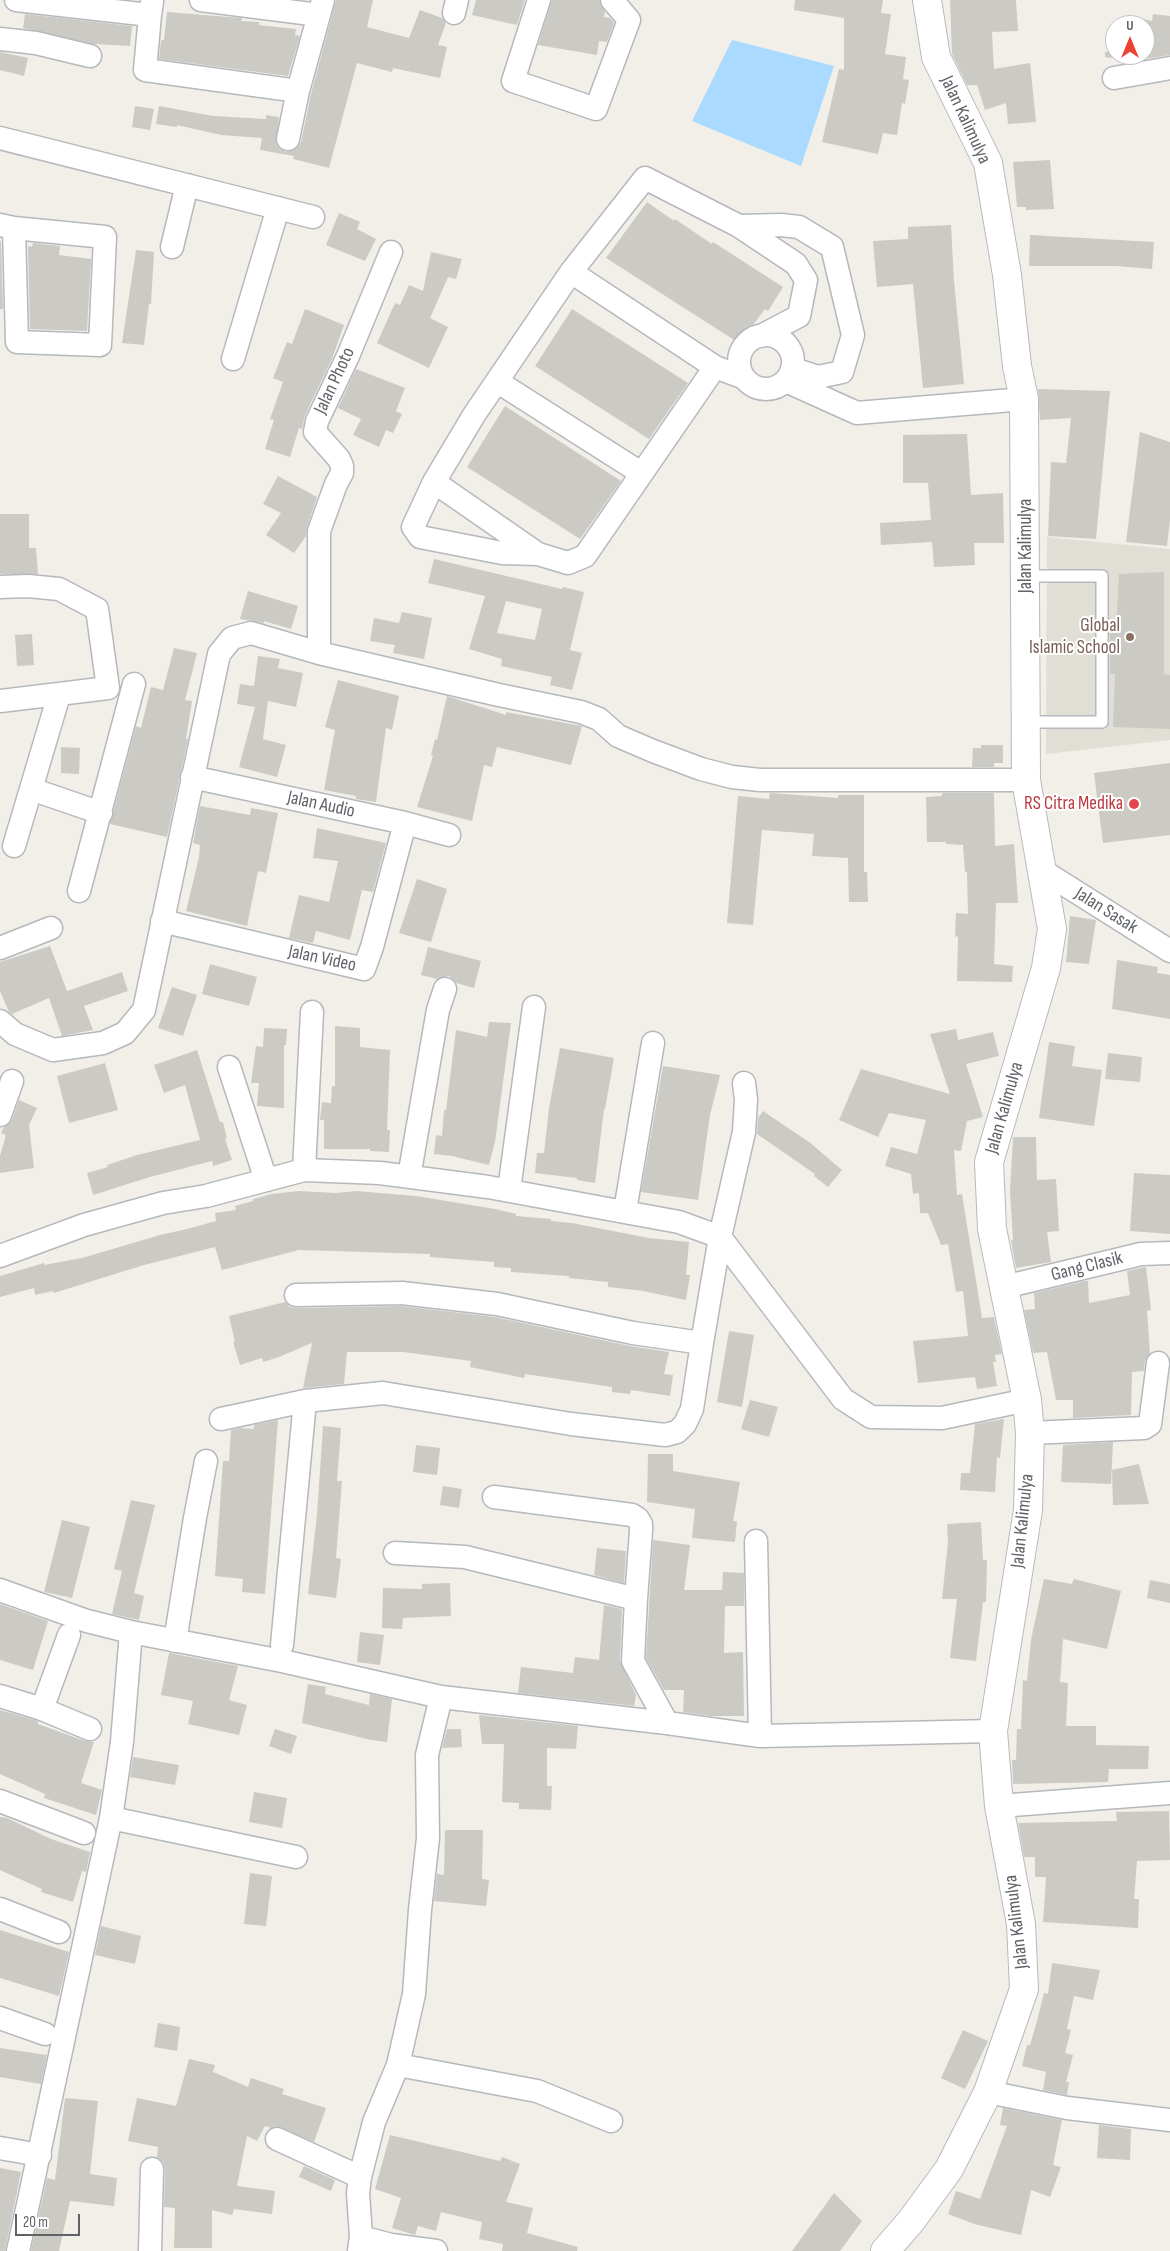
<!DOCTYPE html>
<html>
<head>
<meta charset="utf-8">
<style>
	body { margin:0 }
	#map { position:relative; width:1170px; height:2251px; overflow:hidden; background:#f1efe8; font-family:"Sofia Sans Condensed",sans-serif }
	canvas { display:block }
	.north { position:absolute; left:1105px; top:15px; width:50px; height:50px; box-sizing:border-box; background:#fff; border:1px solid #bfc1c3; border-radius:50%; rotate:0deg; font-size:14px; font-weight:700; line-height:20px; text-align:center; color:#5f6368 }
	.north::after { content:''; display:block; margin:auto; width:18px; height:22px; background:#ea4335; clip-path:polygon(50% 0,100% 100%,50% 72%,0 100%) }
	.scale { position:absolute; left:15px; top:2214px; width:65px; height:22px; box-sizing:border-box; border:2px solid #5f6368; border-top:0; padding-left:6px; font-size:15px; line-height:18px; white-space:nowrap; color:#5f6368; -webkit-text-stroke:4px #fff; paint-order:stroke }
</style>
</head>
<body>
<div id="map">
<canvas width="1170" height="2251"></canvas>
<div class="north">U</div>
<div class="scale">20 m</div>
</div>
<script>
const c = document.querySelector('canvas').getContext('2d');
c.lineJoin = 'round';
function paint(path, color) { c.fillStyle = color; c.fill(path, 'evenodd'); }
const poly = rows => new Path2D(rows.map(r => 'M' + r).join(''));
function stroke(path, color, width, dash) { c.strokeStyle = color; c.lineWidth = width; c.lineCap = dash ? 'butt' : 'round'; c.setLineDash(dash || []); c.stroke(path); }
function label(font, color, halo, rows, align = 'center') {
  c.font = font + ' "Sofia Sans Condensed",sans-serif'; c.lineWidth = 4; c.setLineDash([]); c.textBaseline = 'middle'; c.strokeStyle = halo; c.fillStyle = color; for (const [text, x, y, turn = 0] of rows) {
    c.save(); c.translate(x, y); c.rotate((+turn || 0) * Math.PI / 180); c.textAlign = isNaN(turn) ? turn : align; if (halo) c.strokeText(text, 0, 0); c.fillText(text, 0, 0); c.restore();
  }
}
paint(poly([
	[1047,537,1170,549,1170,740,1046,754]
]), '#e1ded6');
paint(poly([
	[732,40,834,66,801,166,692,121]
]), '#aadaff');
paint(poly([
	[336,0,373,0,367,27,409,38,420,10,442,18,446,23,438,45,447,47,440,78,393,68,392,72,357,63,329,168,293,159,294,156,260,150,262,138,221,135,177,125,177,127,156,124,159,106,213,116,266,119,266,115,279,117,276,144,280,149,286,152,297,148,301,142,311,94],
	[476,0,525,0,517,25,472,15],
	[552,0,599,0,605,12,604,17,610,18,614,23,607,42,599,41,597,55,538,45],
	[795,0,883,0,881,13,891,14,885,54,906,57,903,79,909,80,905,104,902,103,897,135,883,133,878,154,822,142,839,69,844,70,844,18,794,10],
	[950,0,1016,0,1018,31,992,32,994,69,1030,63,1036,122,1008,124,1006,103,985,110,977,85,967,85,952,54],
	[167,12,242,18,241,21,259,22,259,25,296,29,295,35,300,36,288,76,159,59,161,40,164,40],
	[25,14,132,26,130,46,94,44,23,28],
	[1153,14,1170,16,1170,55,1133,61,1105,57,1105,52,1115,51,1115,55,1145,55,1145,25,1143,25,1143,19,1152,21],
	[0,52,28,58,24,76,0,70],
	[135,106,154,109,150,130,132,127],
	[1050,160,1054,209,1026,210,1026,207,1017,207,1013,162],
	[647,202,674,221,675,219,712,244,713,242,783,287,768,311,765,309,750,329,742,345,606,258],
	[339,213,360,222,357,229,376,239,365,261,326,245],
	[951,225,954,281,964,384,923,388,913,284,877,287,873,241,908,239,908,227],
	[1030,235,1154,242,1152,269,1116,266,1029,266],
	[0,241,1,242,3,309,0,309],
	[33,243,60,246,59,255,91,259,87,331,30,329,28,246,32,247],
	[136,250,154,252,151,304,149,304,144,345,122,343],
	[431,252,462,259,456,279,448,277,430,318,448,327,429,368,377,343,395,303,400,305,409,285,423,291],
	[305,309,344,325,332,359,305,415,302,429,299,428,290,457,265,449,274,420,270,419,283,382,273,378,287,342,292,344],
	[572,309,688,383,649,439,535,366],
	[356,369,405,388,396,411,402,414,393,433,386,430,379,447,353,435,361,419,338,408],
	[1038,389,1110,391,1096,539,1048,536,1051,462,1066,463,1071,418,1040,420],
	[505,406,621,481,580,539,467,467],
	[1140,432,1170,442,1170,519,1167,546,1126,542],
	[967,434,971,495,1003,493,1004,543,974,543,975,565,934,567,932,542,881,545,880,523,931,520,928,483,903,483,903,435],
	[278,476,317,497,307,527,306,536,294,553,266,535,281,513,263,504],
	[0,514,29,514,29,548,36,548,38,574,0,574],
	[434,559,562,589,563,587,584,592,570,650,582,653,572,690,550,685,552,677,501,666,502,659,469,649,485,596,428,583],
	[506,601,542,609,535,640,497,633],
	[1164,572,1164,674,1170,675,1170,729,1113,727,1115,674,1110,674,1110,631,1116,631,1119,574],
	[248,591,298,606,291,629,264,621,264,623,240,619],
	[402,612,432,618,424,659,393,653,395,645,370,641,374,618,399,623],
	[32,634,34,665,17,666,15,635],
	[174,648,197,653,185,700,192,701,186,739,188,739,167,837,110,824,136,726,141,728,151,687,163,690],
	[258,656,280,659,278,668,303,673,296,707,268,701,263,739,286,745,277,777,239,767,255,707,237,704,240,684,254,686],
	[338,680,399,696,392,730,386,728,376,802,356,799,356,796,324,790,335,730,325,727],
	[447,696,506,715,506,712,582,726,571,765,497,747,492,767,484,765,472,821,417,807,433,756,431,755,435,739,437,740],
	[981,745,1003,745,1003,763,994,763,994,767,972,767,973,748,981,748],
	[61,747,80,748,79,774,61,773],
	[1170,763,1170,835,1103,843,1094,773],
	[770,793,838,798,838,795,864,795,864,872,867,872,868,902,849,902,848,858,812,856,814,834,762,830,753,925,727,923,738,796,769,799],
	[942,793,994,793,995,846,1014,844,1018,903,996,903,994,964,1013,966,1012,982,957,981,958,937,955,936,956,913,968,914,967,872,965,872,963,845,946,844,946,842,927,842,926,797,942,796],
	[200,806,250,815,251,808,278,813,266,873,258,871,247,926,186,911,199,857,200,845,193,843],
	[317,828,386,843,373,892,362,890,350,940,316,931,313,943,289,938,299,895,329,902,338,861,313,858],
	[417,879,447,889,431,942,399,933],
	[1070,916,1096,920,1089,964,1066,962],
	[50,946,67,991,122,972,128,991,84,1006,93,1030,62,1036,49,998,12,1014,9,1012,0,991,0,962],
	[428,947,481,961,474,988,456,983,449,976,437,979,421,975],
	[1117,960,1158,967,1157,973,1170,975,1170,1019,1112,1009],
	[210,964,257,977,249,1006,202,994],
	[172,987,197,995,183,1036,158,1028],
	[489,1022,511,1023,495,1142,489,1165,452,1156,434,1154,436,1135,442,1136,444,1110,446,1110,456,1030,487,1037],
	[335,1026,360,1028,360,1047,390,1050,387,1130,390,1130,389,1152,370,1151,370,1149,324,1149,324,1120,320,1120,322,1102,331,1103,332,1086,335,1086],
	[264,1028,287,1029,286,1045,284,1045,284,1108,257,1106,259,1083,251,1083,256,1046,263,1047],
	[956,1029,958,1040,993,1032,999,1056,966,1064,983,1117,967,1121,961,1151,954,1150,957,1195,962,1194,982,1318,994,1317,1002,1354,995,1355,996,1362,993,1362,997,1386,977,1389,975,1377,918,1383,913,1341,968,1336,963,1291,956,1292,948,1244,941,1245,928,1213,920,1213,919,1193,913,1194,911,1174,885,1166,891,1147,917,1154,926,1120,889,1113,878,1137,839,1120,861,1069,950,1094,930,1034],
	[1049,1042,1075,1046,1072,1066,1102,1070,1094,1126,1039,1118],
	[560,1048,614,1058,605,1109,604,1109,595,1183,577,1180,577,1178,535,1173,537,1153,544,1153,549,1108],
	[197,1050,220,1122,223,1122,227,1138,225,1139,232,1160,213,1166,212,1161,150,1177,93,1195,87,1173,108,1167,107,1165,137,1155,200,1140,185,1085,164,1093,154,1065],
	[1108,1053,1142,1057,1140,1082,1105,1079],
	[105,1063,118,1110,69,1123,57,1076],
	[663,1066,720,1075,710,1115,698,1200,641,1192],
	[19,1100,37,1108,29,1125,34,1168,0,1173,0,1156,6,1135,1,1133,4,1127,12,1120],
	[763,1111,809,1142,842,1170,828,1187,814,1176,815,1174,757,1134,758,1118],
	[1013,1137,1036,1137,1037,1180,1056,1179,1059,1231,1047,1232,1051,1262,1016,1268,1011,1240,1013,1240,1010,1192],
	[1134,1173,1170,1175,1170,1234,1130,1231],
	[299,1191,336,1193,356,1191,416,1196,495,1209,516,1214,516,1216,551,1219,551,1221,572,1223,649,1238,689,1242,686,1275,690,1275,686,1300,643,1291,608,1287,608,1282,569,1278,569,1276,511,1272,511,1268,494,1267,494,1262,430,1257,430,1254,299,1250,222,1270,215,1247,144,1265,54,1293,53,1291,35,1295,34,1288,0,1297,0,1276,44,1263,44,1265,82,1258,160,1235,187,1229,216,1221,215,1213,236,1210,235,1206,253,1201,253,1199,272,1194],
	[1146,1267,1151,1310,1147,1311,1150,1353,1145,1361,1144,1371,1132,1372,1131,1415,1073,1418,1073,1400,1056,1400,1047,1352,1033,1353,1024,1310,1035,1309,1034,1293,1085,1281,1088,1281,1089,1303,1130,1295,1127,1271],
	[285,1302,290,1307,296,1308,401,1306,495,1317,630,1346,669,1352,664,1374,673,1375,670,1396,631,1390,630,1394,612,1392,612,1387,525,1374,524,1378,470,1367,471,1361,403,1352,347,1352,344,1384,303,1388,312,1343,279,1357,263,1362,262,1358,240,1365,233,1342,235,1342,229,1316],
	[729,1331,754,1335,742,1407,717,1402],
	[750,1400,778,1407,769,1437,741,1429],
	[1004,1419,1000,1458,997,1457,995,1492,960,1490,961,1473,970,1473,975,1424],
	[278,1420,265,1594,242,1592,243,1579,215,1576,223,1461,229,1461,231,1430,240,1428,254,1429,254,1425],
	[323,1426,341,1428,337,1481,342,1481,336,1558,341,1559,336,1598,308,1594,317,1515],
	[1113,1442,1111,1484,1061,1482,1063,1445],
	[416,1445,440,1448,437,1475,413,1472],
	[648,1454,673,1454,673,1471,740,1482,733,1521,737,1521,735,1542,692,1538,695,1509,647,1502],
	[1139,1464,1149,1504,1113,1505,1112,1470],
	[443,1486,462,1489,459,1508,440,1505],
	[131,1500,155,1505,134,1593,144,1596,139,1620,112,1614,122,1571,114,1569],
	[62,1520,90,1527,72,1598,44,1592],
	[981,1522,983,1560,987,1560,986,1602,983,1602,976,1661,950,1658,957,1599,942,1599,948,1542,947,1524],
	[653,1540,690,1545,684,1590,722,1590,723,1572,744,1573,744,1606,725,1606,724,1653,743,1652,744,1716,711,1716,683,1712,684,1690,664,1690,646,1658],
	[597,1548,626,1551,624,1583,594,1575],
	[1044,1579,1072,1584,1074,1579,1121,1591,1107,1649,1063,1639,1060,1682,1068,1683,1066,1726,1096,1726,1096,1745,1149,1746,1148,1769,1109,1769,1108,1782,1013,1784,1012,1760,1016,1760,1017,1729,1021,1729,1023,1680,1027,1681,1031,1640],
	[1150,1580,1170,1584,1170,1603,1147,1598],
	[450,1583,451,1616,403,1618,402,1629,382,1628,383,1588,422,1589,422,1584],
	[0,1604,48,1621,33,1670,0,1660],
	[604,1605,622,1609,620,1661,636,1695,634,1706,518,1693,521,1667,573,1673,575,1657,599,1660],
	[360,1632,384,1635,380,1665,357,1662],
	[169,1653,238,1666,229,1700,247,1705,239,1735,188,1724,193,1701,161,1695],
	[308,1684,326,1687,325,1694,369,1705,370,1694,392,1699,387,1742,371,1740,302,1723],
	[0,1710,38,1721,38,1724,85,1741,94,1742,81,1783,102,1790,96,1815,44,1798,45,1794,0,1774],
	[479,1715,578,1726,576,1749,547,1748,547,1786,552,1786,551,1810,519,1809,519,1803,502,1802,504,1744,482,1744],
	[275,1729,297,1736,291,1754,269,1746],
	[447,1729,461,1729,462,1747,442,1748],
	[133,1757,179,1765,175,1785,130,1777],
	[254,1792,287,1798,282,1828,249,1822],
	[1169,1811,1170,1860,1137,1861,1134,1899,1139,1899,1138,1928,1043,1922,1046,1877,1035,1877,1035,1857,1024,1857,1018,1823,1117,1821,1116,1812],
	[0,1817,7,1818,51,1839,90,1852,86,1872,82,1871,73,1902,41,1892,42,1889,0,1870],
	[445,1830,483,1830,482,1879,489,1880,486,1906,434,1901,437,1874,444,1875],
	[250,1873,272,1876,266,1926,244,1924],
	[101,1926,141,1936,135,1964,95,1955],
	[0,1930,69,1952,59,1996,0,1978],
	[1052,1963,1100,1970,1093,2000,1074,1996,1067,2029,1071,2030,1065,2053,1073,2055,1066,2082,1069,2082,1067,2095,1043,2090,1046,2072,1022,2066,1027,2045,1030,2045,1037,2021,1044,1993,1048,1994],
	[158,2023,180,2027,177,2051,154,2047],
	[963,2030,988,2041,965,2089,941,2078],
	[0,2048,47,2055,41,2084,0,2077],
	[189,2059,215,2065,213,2072,248,2087,251,2078,284,2089,282,2094,326,2108,314,2142,276,2126,271,2128,265,2126,257,2141,247,2136,237,2186,275,2191,272,2214,234,2209,232,2215,212,2210,212,2248,174,2248,175,2208,164,2207,165,2169,163,2162,157,2157,158,2147,128,2141,137,2098,176,2106],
	[65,2098,98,2101,90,2174,117,2178,114,2206,70,2201,59,2251,31,2251,47,2178,55,2180],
	[1003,2108,1062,2120,1053,2165,1061,2167,1050,2197,1031,2190,1021,2235,974,2224,948,2214,956,2191,980,2199,1007,2126,1000,2125],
	[1099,2125,1131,2129,1130,2160,1097,2158],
	[390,2135,500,2161,502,2157,520,2164,506,2202,533,2208,527,2233,578,2247,577,2251,502,2251,503,2244,479,2239,482,2222,441,2212,436,2231,418,2226,415,2235,392,2228,401,2198,375,2189],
	[304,2166,335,2180,331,2191,299,2177],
	[0,2168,21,2172,5,2251,0,2251],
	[834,2193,862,2221,840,2251,792,2251]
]), '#cccac5');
const lane = poly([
	[1026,722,1102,722,1102,576,1026,576]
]);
const street = poly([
	[16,0,150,15,152,2],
	[201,0,319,15],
	[539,0,513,81,596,109,629,20,612,0],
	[454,13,457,0],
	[150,15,145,70,298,91],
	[0,39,36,43,90,56],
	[1114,78,1170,68],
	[0,138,313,217],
	[288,139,298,91,323,0],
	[0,225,14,228,17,342,100,345,105,237,14,228],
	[739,226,781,225,799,227,832,247,853,335,842,372,818,377,793,369],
	[172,247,187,185],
	[571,272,715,367,742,377],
	'739 362a27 27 0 1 1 54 0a27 27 0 1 1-54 0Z',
	[233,359,278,208],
	[715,367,585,556,568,563,538,554,434,482,474,415,571,272,645,178,739,226,796,264,806,280,799,316,761,336],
	[786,381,857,413,1024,399],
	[498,382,641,473],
	[434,482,413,527,420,537,502,553,538,554],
	[0,587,28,586,59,589,97,609,108,688,0,701],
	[319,653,319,531,336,484,342,473,342,466,339,459,315,432,317,421,348,356,391,252],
	[192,777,405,823,449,835],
	[31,789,101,813],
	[14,846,59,695],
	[1043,871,1170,951],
	[79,891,134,684],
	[162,921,364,969,372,947,405,823],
	[0,948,51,928],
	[0,1021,15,1034,53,1050,103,1043,125,1033,144,1010,219,654,232,638,251,633,319,653,499,695,581,712,599,719,618,736,653,751,701,769,732,777,760,780,1026,780],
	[229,1067,266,1180],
	[0,1115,12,1081],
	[304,1170,312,1012],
	[409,1177,438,1010,445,989],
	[509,1190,534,1007],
	[625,1211,653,1043],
	[0,1256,84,1225,163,1203,206,1196,304,1170,380,1173,488,1187,679,1222,720,1237,843,1399,871,1417,942,1418,1027,1400],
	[1004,1287,1141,1254,1170,1253],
	[296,1295,402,1293,497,1304,633,1333,702,1343,720,1237,744,1132,746,1100,744,1083],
	[221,1419,305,1401,383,1393,571,1424,665,1435,677,1432,685,1424,692,1409,702,1343],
	[1030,1433,1144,1428,1150,1424,1158,1363],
	[494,1497,632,1515,638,1519,641,1524,641,1531,636,1599],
	[756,1541,760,1736],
	[395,1553,465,1557,636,1599,633,1661,667,1723],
	[0,1590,87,1621,131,1632,282,1661,441,1697,667,1723,760,1736,993,1731],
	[175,1641,195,1518,206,1461],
	[282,1645,305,1401],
	[0,1696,42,1709,90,1729],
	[42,1709,69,1635],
	[0,1801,84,1833],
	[999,1806,1170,1793],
	[111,1818,296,1857],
	[0,1909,59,1932],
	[0,2018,45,2034],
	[398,2065,537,2091,611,2121],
	[988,2092,1067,2108,1170,2120],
	[277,2139,360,2177],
	[0,2148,40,2155],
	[361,2237,391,2245,436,2251],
	[18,2251,111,1818,122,1742,131,1632],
	[150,2251,152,2169],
	[359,2251,361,2237,358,2193,360,2177,374,2122,398,2065,414,1994,420,1910,428,1838,427,1755,441,1697]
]);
const secondary = poly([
	[885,2251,911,2221,949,2169,988,2092,1024,1989,1021,1924,999,1806,993,1731,1028,1510,1030,1433,1027,1400,992,1229,989,1162,1046,968,1052,929,1026,780,1024,399,1017,366,1007,275,988,163,936,57,927,0]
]);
stroke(lane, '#b5b8bc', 14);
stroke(street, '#b5b8bc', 25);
stroke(secondary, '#b6babf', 30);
stroke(lane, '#fff', 11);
stroke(street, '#fff', 22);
stroke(secondary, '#fff', 28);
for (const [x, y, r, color] of [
	[1130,637,5,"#8d6e63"],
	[1134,804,6,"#e0444e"]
]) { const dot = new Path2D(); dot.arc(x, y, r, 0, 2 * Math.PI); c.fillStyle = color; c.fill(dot); stroke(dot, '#fff', 2); }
label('19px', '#5f6368', '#fff', [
	["Jalan Kalimulya",965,120,65],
	["Jalan Photo",335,381,-65],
	["Jalan Kalimulya",1026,546,-90],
	["Jalan Audio",321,805,12],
	["Jalan Sasak",1106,911,32],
	["Jalan Video",322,959,12],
	["Jalan Kalimulya",1005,1108,-74],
	["Gang Clasik",1087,1267,-14],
	["Jalan Kalimulya",1023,1521,-84],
	["Jalan Kalimulya",1017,1922,-97]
]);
label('19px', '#785e54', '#fff', [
	["Global",1120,626],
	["Islamic School",1120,648]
], 'right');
label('19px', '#be3a42', '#fff', [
	["RS Citra Medika",1123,804]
], 'right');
</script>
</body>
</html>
